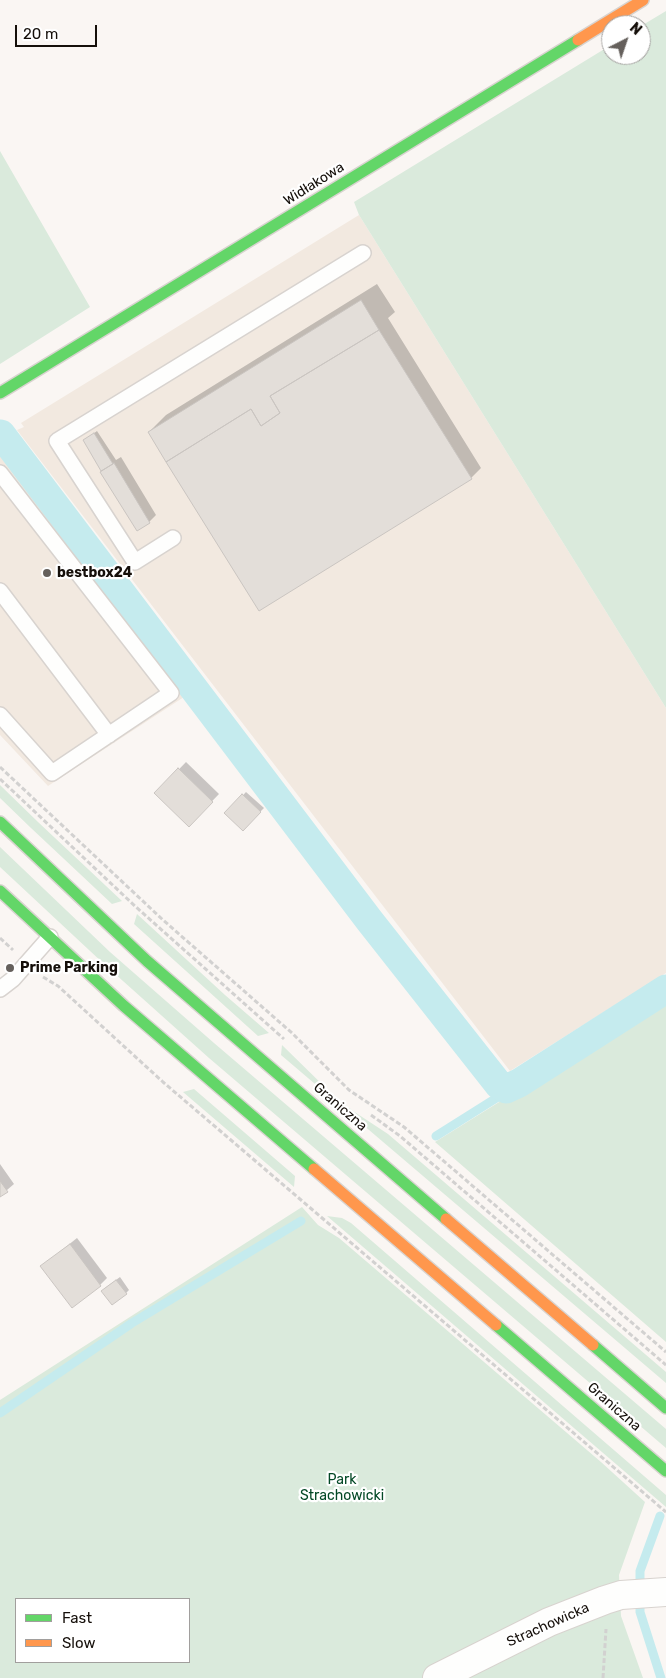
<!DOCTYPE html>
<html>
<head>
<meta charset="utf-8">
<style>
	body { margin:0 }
	#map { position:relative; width:666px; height:1678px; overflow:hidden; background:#faf6f3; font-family:Rubik,sans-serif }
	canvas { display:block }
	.legend { position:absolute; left:15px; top:1598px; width:175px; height:65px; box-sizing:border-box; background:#fff; border:1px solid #a19f9d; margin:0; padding:6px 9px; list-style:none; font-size:15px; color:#150f0a }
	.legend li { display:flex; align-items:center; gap:10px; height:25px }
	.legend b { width:25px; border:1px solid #a19f9d }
	.north { position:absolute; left:601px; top:15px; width:50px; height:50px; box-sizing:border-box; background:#fff; border:1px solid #a19f9d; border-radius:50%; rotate:41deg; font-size:14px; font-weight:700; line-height:20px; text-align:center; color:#150f0a }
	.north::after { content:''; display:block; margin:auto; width:18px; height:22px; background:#65605c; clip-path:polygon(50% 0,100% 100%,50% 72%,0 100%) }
	.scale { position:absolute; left:15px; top:25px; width:82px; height:22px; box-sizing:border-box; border:2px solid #150f0a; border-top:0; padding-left:6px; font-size:15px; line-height:18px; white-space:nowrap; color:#150f0a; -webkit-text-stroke:4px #fff; paint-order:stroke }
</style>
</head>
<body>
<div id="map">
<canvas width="666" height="1678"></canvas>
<ul class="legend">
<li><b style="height:6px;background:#63d668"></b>Fast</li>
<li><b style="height:6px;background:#ff974d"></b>Slow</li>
</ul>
<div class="north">N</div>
<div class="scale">20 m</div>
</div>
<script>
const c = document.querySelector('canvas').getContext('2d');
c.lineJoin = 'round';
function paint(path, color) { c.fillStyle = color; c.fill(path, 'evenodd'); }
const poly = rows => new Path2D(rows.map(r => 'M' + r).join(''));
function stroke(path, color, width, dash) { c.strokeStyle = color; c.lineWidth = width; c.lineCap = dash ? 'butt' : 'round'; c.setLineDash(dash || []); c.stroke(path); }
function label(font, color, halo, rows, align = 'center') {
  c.font = font + ' Rubik,sans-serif'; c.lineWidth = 4.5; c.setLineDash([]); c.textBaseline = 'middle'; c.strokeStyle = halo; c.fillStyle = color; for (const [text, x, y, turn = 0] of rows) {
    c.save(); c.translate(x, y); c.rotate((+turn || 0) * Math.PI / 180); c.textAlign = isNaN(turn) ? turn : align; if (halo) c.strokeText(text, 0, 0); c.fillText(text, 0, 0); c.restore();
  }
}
paint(poly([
	[359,215,666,708,666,973,510,1071,17,430,24,427,21,423],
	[0,452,187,695,48,786,0,735]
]), '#f2e9e0');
paint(poly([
	[666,11,666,708,359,215,354,202,611,45,611,55,641,55,641,26],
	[0,151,90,307,0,364],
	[0,785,38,822,122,901,112,904,31,828,0,798],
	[0,847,110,952,214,1043,666,1429,666,1448,209,1058,104,964,0,867],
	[137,914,225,995,269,1033,258,1036,134,924],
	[666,998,666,1342,435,1142],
	[282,1045,332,1094,353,1111,388,1134,666,1372,666,1383,281,1055],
	[194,1089,295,1176,294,1187,183,1092],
	[302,1207,318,1225,339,1238,601,1462,645,1502,619,1575,621,1616,643,1678,0,1678,0,1400],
	[16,1599,189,1599,189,1662,16,1662],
	[327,1216,342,1218,351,1223,666,1495,666,1507]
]), '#daeadc');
paint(poly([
	[377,284,395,312,388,318,481,468,471,478,149,432,166,415],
	[97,431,116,460,121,457,156,515,149,522,102,471,85,440],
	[186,762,219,794,189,825,156,793],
	[246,792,264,808,243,829,226,813],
	[0,1164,14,1184,0,1196],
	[77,1238,107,1278,100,1285,42,1266],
	[120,1277,129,1290,126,1293,105,1288]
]), '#0003');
stroke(poly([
	[436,1136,498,1097,506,1089],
	[0,1413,132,1323,301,1221],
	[660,1516,640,1571,640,1612,661,1678]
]), '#c5ebee', 9);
stroke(poly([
	[1,434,369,920,499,1085,506,1089,519,1083,666,989]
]), '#c5ebee', 29);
const building = poly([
	[361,300,379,330,270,396,280,413,261,426,251,409,166,462,148,432,361,300],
	[379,330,472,479,259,611,166,462,251,409,261,426,280,413,270,396,379,330],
	[94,433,113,464,101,471,83,440,94,433],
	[114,463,150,523,137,531,100,472,114,463],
	[178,768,213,802,189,827,154,793,178,768],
	[242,794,261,812,243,831,224,813,242,794],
	[0,1181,8,1192,0,1197,0,1181],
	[70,1244,101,1286,72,1308,40,1266,70,1244],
	[116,1280,127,1294,112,1305,101,1291,116,1280]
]);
paint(building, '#e3ded9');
stroke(building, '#cac5c1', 1);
const lane = poly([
	[0,473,171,693,52,773,0,715],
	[173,538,135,562,57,441,363,253],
	[0,591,109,735],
	[0,989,13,979,50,937]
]);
const street = poly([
	[437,1678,549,1622,605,1600,621,1595,666,1592]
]);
const fast = poly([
	[0,393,578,40],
	[0,822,147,961,446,1219],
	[0,891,124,1006,314,1169],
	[496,1325,666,1471],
	[593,1345,666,1408]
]);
const slow = poly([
	[578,40,643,0],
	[314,1169,496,1325],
	[446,1219,593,1345]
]);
stroke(lane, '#d8d3cf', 18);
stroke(street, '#d8d3cf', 30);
stroke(fast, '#d8d3cf', 14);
stroke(slow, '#d8d3cf', 14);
stroke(poly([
	[0,767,163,920,292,1033,349,1090,404,1127,666,1352],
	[0,779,136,907,284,1039],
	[0,938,13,950],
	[43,977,58,986,163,1082,666,1512],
	[371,1115,400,1136,666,1365],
	[603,1678,606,1629]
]), '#d2d1d0', 3, [5, 2.5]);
stroke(lane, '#fefefd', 15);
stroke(street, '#fefefd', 28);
stroke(fast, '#63d668', 11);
stroke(slow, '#ff974d', 11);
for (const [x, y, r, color] of [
	[47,573,5,"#65605c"],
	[10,968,5,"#65605c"]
]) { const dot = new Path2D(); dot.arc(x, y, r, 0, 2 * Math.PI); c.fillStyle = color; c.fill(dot); stroke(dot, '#fff', 2); }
label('14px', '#150f0a', '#fff', [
	["Widłakowa",314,184,-32],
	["Graniczna",340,1107,41],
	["Graniczna",614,1407,41],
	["Strachowicka",548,1625,-24]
]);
label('bold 14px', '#150f0a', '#fff', [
	["bestbox24",57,573],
	["Prime Parking",20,968]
], 'left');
label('14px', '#034826', '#fff', [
	["Park",342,1480],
	["Strachowicki",342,1496]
]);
</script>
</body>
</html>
